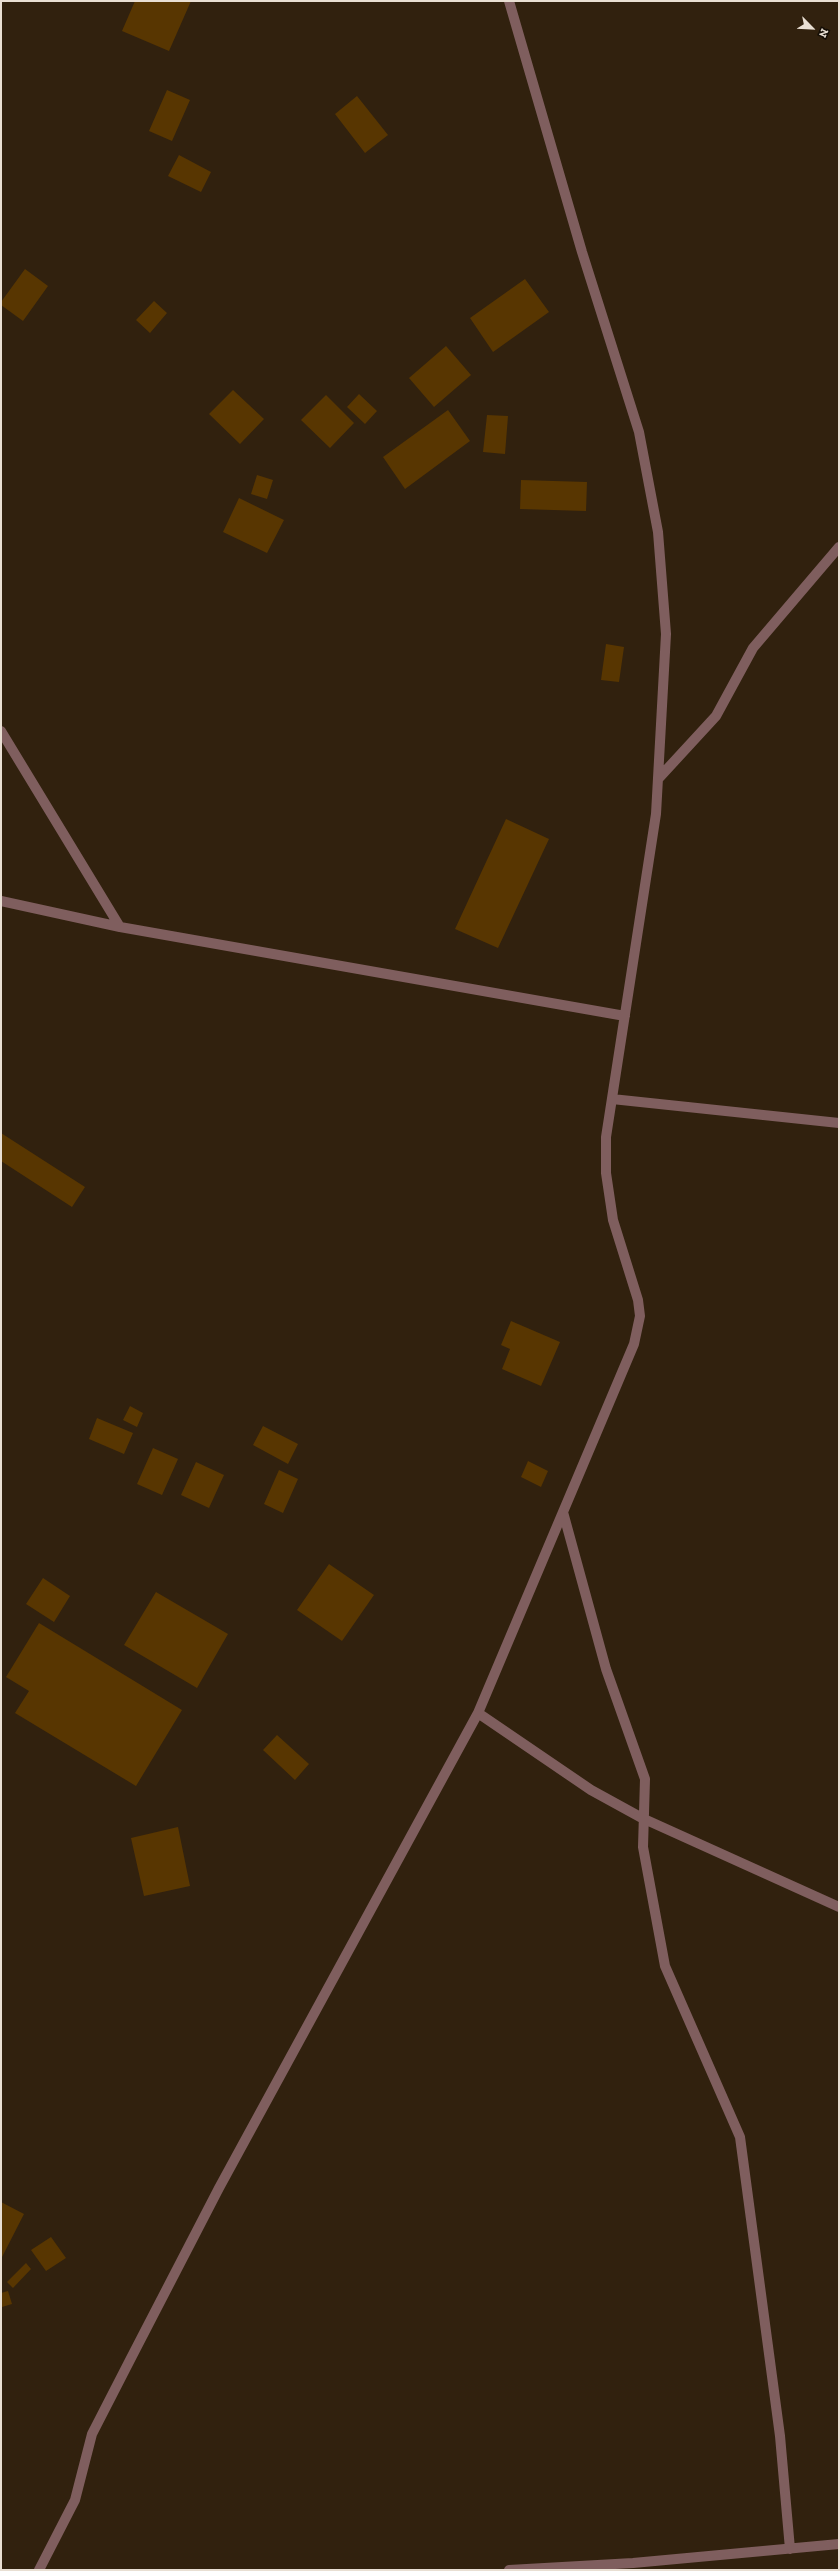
<!DOCTYPE html>
<html>
<head>
<meta charset="utf-8">
<style>
	body { margin:0 }
	#map { position:relative; width:840px; height:2571px; overflow:hidden; background:#31210e; font-family:"Zilla Slab",serif }
	canvas { display:block }
	.frame { position:absolute; inset:0; border:2px solid #e9dfd3; pointer-events:none }
	.north { position:absolute; left:792px; top:8px; width:40px; height:40px; -webkit-text-stroke:3px #140d05; paint-order:stroke; rotate:114deg; font-size:11px; font-weight:700; line-height:16px; text-align:center; color:#e9dfd3 }
	.north::after { content:''; display:block; margin:auto; width:14px; height:18px; background:#e9dfd3; clip-path:polygon(50% 0,100% 100%,50% 72%,0 100%) }
</style>
</head>
<body>
<div id="map">
<canvas width="840" height="2571"></canvas>
<div class="frame"></div>
<div class="north">N</div>
</div>
<script>
const c = document.querySelector('canvas').getContext('2d');
c.lineJoin = 'round';
function paint(path, color) { c.fillStyle = color; c.fill(path, 'evenodd'); }
const poly = rows => new Path2D(rows.map(r => 'M' + r).join(''));
function stroke(path, color, width, dash) { c.strokeStyle = color; c.lineWidth = width; c.lineCap = dash ? 'butt' : 'round'; c.setLineDash(dash || []); c.stroke(path); }
paint(poly([
	[135,1,191,1,169,51,122,31],
	[167,90,190,100,172,141,149,131],
	[357,96,388,135,365,153,335,114],
	[179,155,211,172,201,192,168,176],
	[25,269,48,286,23,321,1,305,1,302],
	[525,279,549,312,493,352,470,318],
	[154,301,167,313,150,333,136,320],
	[446,346,471,375,434,407,409,378],
	[233,390,264,419,240,444,209,414],
	[359,394,377,411,365,424,347,407],
	[326,395,354,423,330,448,301,420],
	[448,410,470,441,405,489,383,457],
	[487,415,508,416,505,454,483,452],
	[257,475,273,480,267,499,251,494],
	[521,480,587,482,586,511,520,509],
	[239,498,284,520,267,553,223,532],
	[606,644,624,647,619,682,601,680],
	[506,819,549,839,498,948,455,929],
	[1,1133,85,1187,72,1207,1,1161],
	[511,1321,560,1342,541,1386,502,1369,510,1349,501,1345],
	[130,1406,143,1413,137,1427,123,1420],
	[97,1418,133,1433,124,1454,89,1439],
	[263,1426,298,1444,288,1464,253,1445],
	[153,1448,178,1459,162,1495,137,1484],
	[528,1461,548,1471,541,1487,521,1477],
	[196,1462,224,1475,209,1508,181,1495],
	[279,1470,298,1479,283,1513,264,1504],
	[329,1564,374,1595,342,1641,297,1610],
	[43,1578,70,1596,54,1622,26,1604],
	[156,1592,228,1634,197,1688,124,1645],
	[39,1623,182,1710,136,1786,15,1713,29,1691,6,1677],
	[277,1735,309,1764,295,1780,263,1750],
	[178,1827,190,1886,144,1896,131,1838],
	[1,2202,24,2214,1,2259],
	[51,2237,66,2258,46,2271,31,2250],
	[26,2263,31,2269,13,2288,7,2282],
	[8,2291,12,2304,2,2307,1,2293]
]), '#583601');
stroke(poly([
	[1,731,120,927],
	[658,779,716,716,753,648,839,547],
	[1,901,120,927,625,1016],
	[612,1099,839,1123],
	[563,1512,606,1669,645,1779,643,1847,665,1966,740,2137,780,2436,790,2549],
	[478,1713,591,1790,642,1818,839,1907],
	[39,2570,75,2500,92,2434,130,2360,219,2188,478,1713,634,1344,640,1316,638,1300,613,1220,606,1173,606,1137,656,814,666,634,658,532,639,432,582,252,509,1],
	[509,2570,633,2563,839,2544]
]), '#7f5e5e', 10);
</script>
</body>
</html>
